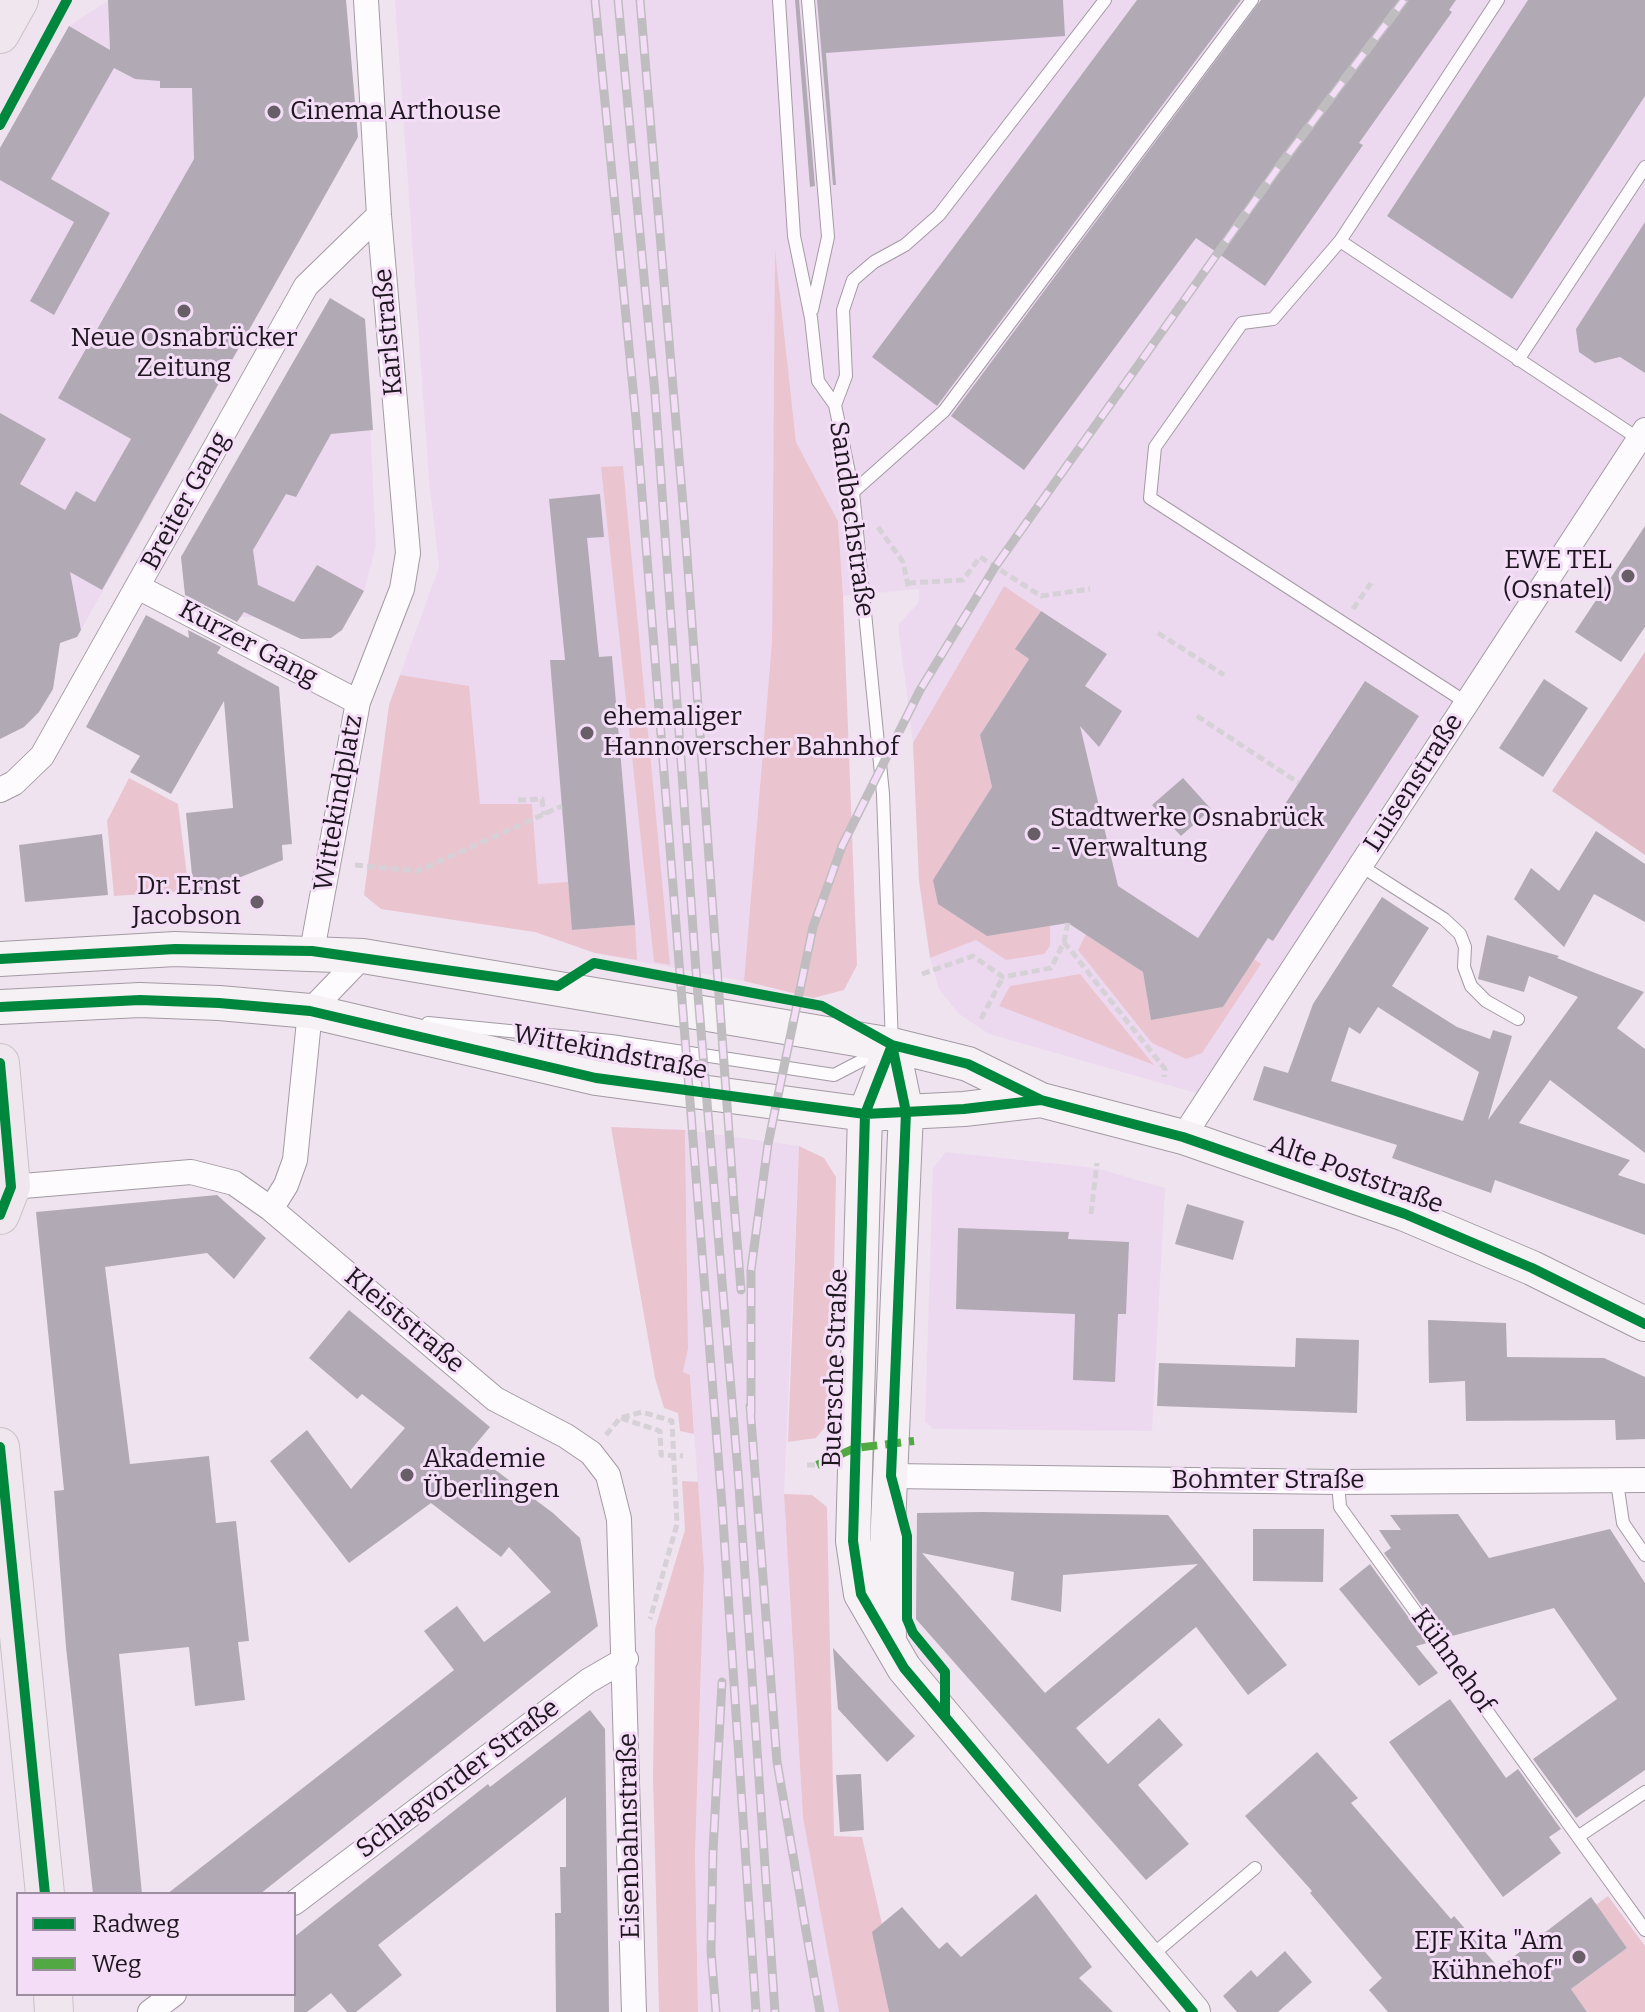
<!DOCTYPE html>
<html>
<head>
<meta charset="utf-8">
<style>
	body { margin:0 }
	#map { position:relative; width:1645px; height:2012px; overflow:hidden; background:#efe3f0; font-family:Bitter,serif }
	canvas { display:block }
	.legend { position:absolute; left:16px; top:1892px; width:280px; height:104px; box-sizing:border-box; background:#f4ddf6; border:2px solid #9e8da0; margin:0; padding:10px 14px; list-style:none; font-size:24px; color:#1e161f }
	.legend li { display:flex; align-items:center; gap:16px; height:40px }
	.legend b { width:40px; border:2px solid #9e8da0 }
</style>
</head>
<body>
<div id="map">
<canvas width="1645" height="2012"></canvas>
<ul class="legend">
<li><b style="height:10px;background:#00873e"></b>Radweg</li>
<li><b style="height:10px;background:#52a943"></b>Weg</li>
</ul>
</div>
<script>
const c = document.querySelector('canvas').getContext('2d');
c.lineJoin = 'round';
function paint(path, color) { c.fillStyle = color; c.fill(path, 'evenodd'); }
const poly = rows => new Path2D(rows.map(r => 'M' + r).join(''));
function stroke(path, color, width, dash) { c.strokeStyle = color; c.lineWidth = width; c.lineCap = dash ? 'butt' : 'round'; c.setLineDash(dash || []); c.stroke(path); }
function label(font, color, halo, rows, align = 'center') {
  c.font = font + ' Bitter,serif'; c.lineWidth = 6; c.setLineDash([]); c.textBaseline = 'middle'; c.strokeStyle = halo; c.fillStyle = color; for (const [text, x, y, turn = 0] of rows) {
    c.save(); c.translate(x, y); c.rotate((+turn || 0) * Math.PI / 180); c.textAlign = isNaN(turn) ? turn : align; if (halo) c.strokeText(text, 0, 0); c.fillText(text, 0, 0); c.restore();
  }
}
paint(poly([
	[109,0,346,0,358,137,81,630,77,637,60,639,53,689,39,712,24,727,0,739,0,148,69,26],
	[395,0,1645,0,1645,430,1210,1097,989,1034,959,1014,939,989,930,958,919,881,913,743,898,625,919,602,919,589,843,596,838,521,796,442,776,260,772,641,744,981,595,953,535,932,381,909,364,895,389,705,439,567,429,480],
	[330,298,365,319,376,546,364,591,342,630,331,638,301,639,256,617,241,617,184,589,181,557],
	[685,1130,799,1146,784,1494,803,1818,839,2012,698,2012,695,1856,704,1569,690,1375,683,1372,688,1349],
	[946,1152,1096,1168,1165,1188,1152,1431,934,1429,925,1422,933,1168]
]), '#edd9ef');
paint(poly([
	[775,250,796,442,838,521,843,596,857,965,844,990,813,998,744,981,772,641],
	[623,466,670,965,654,962,601,467],
	[1004,586,1041,611,1016,649,1029,659,980,735,992,787,933,881,1050,926,1050,946,1044,954,1006,960,976,940,930,958,919,880,913,743],
	[400,675,469,686,480,804,532,804,538,884,568,882,573,930,635,925,637,960,595,953,535,932,381,909,364,895,389,705],
	[129,778,178,804,189,891,114,896,107,821],
	[1086,934,1143,972,1151,1019,1223,1007,1254,959,1261,964,1202,1053,1186,1059,1152,1043,1078,950],
	[1080,974,1154,1065,999,1006,1010,986],
	[611,1127,685,1130,688,1349,683,1372,690,1375,694,1434,680,1431,678,1413,664,1408,655,1378],
	[799,1146,824,1158,836,1177,831,1420,816,1438,788,1442],
	[682,1481,698,1482,704,1569,695,1856,698,2012,659,2012,653,1778,655,1629,685,1530],
	[784,1494,812,1495,827,1507,834,1836,862,1837,882,1924,873,1932,889,2012,839,2012,803,1818],
	[1608,1896,1645,1946,1645,2012,1587,2012,1571,1989,1627,1948,1596,1905]
]), '#eac5d0');
paint(poly([
	[1645,652,1645,855,1552,791]
]), '#e0bac5');
paint(poly([
	[108,0,346,0,358,137,102,590,70,572,81,630,77,637,60,643,53,689,39,712,24,727,0,739,0,413,46,439,20,484,65,510,76,491,95,502,131,439,58,398,194,159,192,88,160,88,160,81,135,79,114,68,51,179,110,213,54,315,30,301,74,222,0,180,0,148,69,26,110,50],
	[795,0,799,0,815,186,810,187],
	[817,0,1063,0,1065,36,826,53,836,185,833,185],
	[1137,0,1241,0,937,406,872,357],
	[1261,0,1456,0,1449,10,1452,12,1359,143,1363,145,1265,286,1196,238,1024,470,951,416],
	[1528,0,1645,0,1645,96,1512,299,1387,216],
	[1645,222,1645,373,1620,357,1595,363,1579,352,1576,329],
	[330,298,365,319,373,430,331,434,296,497,286,494,253,550,258,585,294,602,317,565,364,591,342,630,331,638,301,639,244,612,237,622,185,595,181,557],
	[600,494,604,537,587,538,599,657,612,656,635,925,572,930,550,660,565,660,549,499],
	[1645,526,1645,627,1621,662,1575,632],
	[1041,611,1107,654,1085,686,1122,711,1099,747,1080,726,1118,886,1198,938,1365,681,1419,716,1273,941,1268,938,1223,1007,1151,1020,1143,972,1068,923,987,936,938,904,933,880,992,787,980,735,1029,659,1015,649],
	[146,615,189,638,188,630,221,647,217,653,279,687,292,844,282,845,283,860,194,896,186,813,233,808,224,701,171,794,130,772,140,756,86,727],
	[1544,679,1588,708,1543,777,1499,748],
	[1183,778,1211,809,1181,836,1152,805],
	[1596,831,1645,864,1645,922,1594,894,1564,947,1514,899,1531,868,1559,891],
	[102,834,108,895,25,902,19,845],
	[1382,897,1429,928,1392,986,1457,1027,1490,1039,1493,1030,1512,1036,1488,1120,1578,997,1529,976,1524,992,1478,979,1487,935,1559,956,1557,958,1644,992,1617,1028,1645,1049,1645,1153,1550,1080,1519,1123,1630,1160,1618,1175,1645,1184,1645,1235,1495,1180,1491,1193,1392,1158,1397,1145,1253,1100,1264,1066,1288,1073,1313,1004],
	[1378,1007,1479,1072,1463,1121,1331,1081,1349,1027,1360,1034],
	[217,1195,266,1238,234,1279,207,1253,105,1267,130,1464,209,1456,216,1523,236,1521,249,1641,238,1642,245,1700,195,1706,189,1647,119,1654,142,1894,93,1894,66,1647,54,1491,64,1490,36,1212],
	[1187,1204,1244,1221,1233,1260,1175,1244],
	[958,1228,1069,1232,1068,1239,1129,1242,1126,1314,1118,1314,1115,1382,1073,1380,1075,1314,956,1309],
	[349,1310,490,1427,470,1451,553,1513,580,1538,598,1626,260,1894,167,1894,454,1670,424,1631,457,1606,484,1642,551,1592,509,1547,501,1557,431,1503,349,1563,270,1461,307,1430,351,1489,405,1428,362,1394,357,1399,309,1358],
	[1428,1320,1506,1323,1507,1357,1604,1358,1645,1377,1645,1439,1616,1440,1615,1420,1466,1421,1465,1381,1429,1383],
	[1296,1338,1359,1340,1357,1413,1157,1406,1159,1363,1295,1367],
	[982,1512,1168,1515,1287,1665,1248,1695,1196,1627,1076,1728,1108,1764,1159,1718,1183,1745,1138,1785,1189,1844,1146,1880,916,1619,917,1513],
	[922,1553,1014,1572,1011,1600,1061,1612,1063,1575,1198,1564,1045,1693],
	[1458,1514,1489,1558,1610,1529,1645,1583,1645,1770,1576,1818,1533,1759,1617,1699,1554,1608,1445,1638,1384,1553,1391,1548,1379,1530,1401,1530,1390,1515],
	[1253,1529,1324,1529,1323,1582,1253,1581],
	[1370,1564,1427,1643,1416,1646,1438,1673,1419,1686,1339,1589],
	[833,1648,915,1736,887,1762,838,1709],
	[1450,1699,1506,1778,1518,1769,1561,1829,1549,1837,1561,1853,1503,1897,1389,1742],
	[590,1710,605,1729,609,2012,556,2012,555,1913,561,1913,560,1867,566,1867,566,1797,378,1945,402,1975,356,2012,347,2012,331,1993,307,2012,294,2012,294,1937,488,1784,490,1787],
	[1317,1752,1358,1798,1351,1803,1451,1919,1454,1916,1499,1968,1591,1897,1627,1948,1571,1989,1587,2012,1388,2012,1369,1990,1382,1978,1310,1893,1312,1891,1245,1816],
	[861,1774,864,1830,840,1832,836,1775],
	[1036,1894,1092,1967,1079,1978,1113,2012,889,2012,872,1932,902,1907,939,1949,947,1942,961,1957],
	[1285,1951,1312,1982,1278,2012,1237,2012,1223,1996,1251,1970,1257,1977]
]), '#b1aab5');
const service = poly([
	[808,0,828,237,812,310],
	[1340,241,1498,0],
	[1518,360,1645,167],
	[835,405,846,376,843,310,853,280,874,262,905,245,939,215,1105,0],
	[853,492,944,411,1252,0],
	[1467,703,1150,498,1155,447,1242,323,1273,319,1340,241,1639,439],
	[1361,866,1444,919,1460,934,1465,947,1464,967,1471,986,1486,1001,1518,1019],
	[428,1023,611,1041,834,1075,892,1045,883,794,853,492,835,405,818,381,811,318,794,236,779,0],
	[1338,1482,1340,1507,1645,1930],
	[1617,1482,1623,1523,1645,1555],
	[1579,1836,1645,1792],
	[1151,1956,1255,1868]
]);
const minor = poly([
	[138,587,358,702],
	[0,790,14,783,42,756,306,286,379,215],
	[312,951,358,702,402,589,408,553,379,215,366,0],
	[1183,1137,1645,430],
	[11,1187,191,1172,234,1183,271,1209,495,1399,566,1436,591,1453,608,1475,619,1519,634,2012],
	[271,1209,286,1185,295,1160,310,1011,363,956],
	[891,1476,1338,1482,1645,1480],
	[294,1903,588,1681,626,1659],
	[150,2012,174,1994]
]);
const secondary = poly([
	[0,959,175,949,363,956,892,1045,968,1064,1041,1100,1183,1137,1405,1214,1532,1268,1645,1324],
	[0,1007,140,1000,219,1003,310,1011,596,1078,865,1114,964,1109,1041,1100],
	[892,1045,865,1114,853,1541,861,1594,904,1668,1193,2012],
	[889,1635,886,1571,906,1112,892,1045]
]);
const primary = poly([
	[0,34,19,0],
	[0,1063,11,1187,0,1215],
	[0,1447,45,1894],
	[53,1994,54,2012]
]);
stroke(service, '#a39aa4', 14);
stroke(minor, '#a39aa4', 26);
stroke(secondary, '#a39aa4', 36);
stroke(primary, '#c8c2c8', 40);
stroke(poly([
	[878,527,903,562,909,590],
	[908,583,963,580,980,557,1041,596,1090,589],
	[1353,609,1371,583],
	[1158,633,1224,675],
	[1197,716,1299,783],
	[518,800,542,799,544,815],
	[355,865,418,871,562,806],
	[1064,942,1165,1069,1164,1077],
	[922,974,973,956,1003,977,1051,968,1064,942,1068,923],
	[981,1019,1003,977],
	[1091,1214,1097,1163],
	[621,1418,660,1431,661,1455,683,1456],
	[606,1435,620,1418,642,1412,672,1421,677,1524,650,1619],
	[807,1465,817,1465]
]), '#d6d1d6', 5, [8, 4]);
stroke(service, '#fdfbfd', 12);
stroke(minor, '#fdfbfd', 24);
stroke(secondary, '#f6f1f5', 34);
stroke(primary, '#efe7ed', 38);
const rail = poly([
	[595,0,636,419,722,1505,756,2012],
	[618,0,655,394,696,971,738,1472,775,2012],
	[640,0,685,528,733,1187],
	[732,1178,741,1290],
	[750,1406,777,1762,820,2012],
	[751,1414,751,1270,768,1144,813,927,842,846,920,690,995,567,1278,168,1404,0],
	[716,2012,711,1951,713,1851,722,1682]
]);
stroke(rail, '#bfbdc0', 9);
stroke(rail, '#f4ddf6', 6, [18]);
stroke(poly([
	[817,1465,855,1448,914,1441]
]), '#52a943', 8, [16, 8]);
stroke(poly([
	[0,125,67,0],
	[0,959,175,949,312,951,558,986,594,963,822,1006,892,1045,968,1064,1041,1100,1183,1137,1405,1214,1532,1268,1645,1324],
	[0,1007,140,1000,219,1003,310,1011,596,1078,865,1114,964,1109,1041,1100],
	[892,1045,865,1114,853,1541,861,1594,904,1668,1193,2012],
	[892,1045,906,1112,891,1476,907,1536,907,1619,913,1633,945,1672,945,1716],
	[0,1063,11,1187,0,1215],
	[0,1447,45,1894]
]), '#00873e', 10);
for (const [x, y, r, color] of [
	[274,112,8,"#675e68"],
	[184,311,8,"#675e68"],
	[1628,576,8,"#675e68"],
	[587,733,8,"#675e68"],
	[1034,834,8,"#675e68"],
	[257,902,8,"#675e68"],
	[407,1475,8,"#675e68"],
	[1579,1957,8,"#675e68"]
]) { const dot = new Path2D(); dot.arc(x, y, r, 0, 2 * Math.PI); c.fillStyle = color; c.fill(dot); stroke(dot, '#f4ddf6', 3); }
label('26px', '#1e161f', '#f4ddf6', [
	["Cinema Arthouse",290,112],
	["Neue Osnabrücker",184,339,"center"],
	["Zeitung",184,369,"center"],
	["EWE TEL",1612,561,"right"],
	["(Osnatel)",1612,591,"right"],
	["ehemaliger",603,718],
	["Hannoverscher Bahnhof",603,748],
	["Stadtwerke Osnabrück",1050,819],
	["- Verwaltung",1050,849],
	["Dr. Ernst",241,887,"right"],
	["Jacobson",241,917,"right"],
	["Akademie",423,1460],
	["Überlingen",423,1490],
	["EJF Kita \"Am",1563,1942,"right"],
	["Kühnehof\"",1563,1972,"right"]
], 'left');
label('26px', '#1e161f', '#f4ddf6', [
	["Karlstraße",389,332,-95],
	["Breiter Gang",186,501,-61],
	["Sandbachstraße",851,519,82],
	["Kurzer Gang",248,644,28],
	["Luisenstraße",1414,783,-57],
	["Wittekindplatz",339,803,-80],
	["Wittekindstraße",610,1053,11],
	["Alte Poststraße",1356,1175,20],
	["Kleiststraße",404,1321,40],
	["Buersche Straße",836,1368,-88],
	["Bohmter Straße",1268,1481],
	["Kühnehof",1452,1661,54],
	["Schlagvorder Straße",458,1779,-37],
	["Eisenbahnstraße",630,1836,-91]
]);
</script>
</body>
</html>
